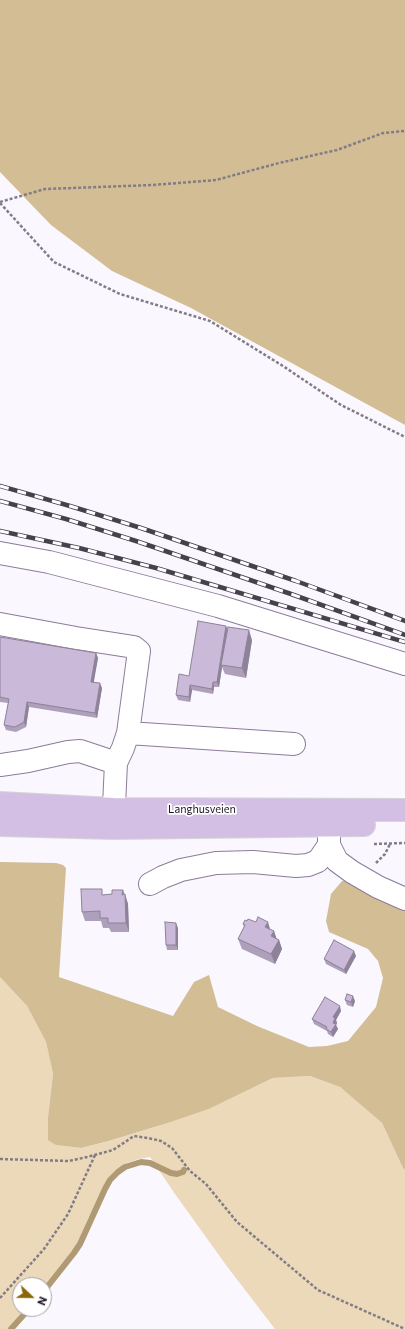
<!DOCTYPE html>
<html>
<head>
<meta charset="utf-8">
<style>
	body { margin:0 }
	#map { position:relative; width:405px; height:1329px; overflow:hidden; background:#faf7fe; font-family:Commissioner,sans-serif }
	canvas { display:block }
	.north { position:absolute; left:12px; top:1277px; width:40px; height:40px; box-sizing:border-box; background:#fff; border:1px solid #a4a1a6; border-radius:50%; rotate:112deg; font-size:11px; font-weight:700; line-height:16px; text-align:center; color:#1c1521 }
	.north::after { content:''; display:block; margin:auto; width:14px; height:18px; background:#8c6506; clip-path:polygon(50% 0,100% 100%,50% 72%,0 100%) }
</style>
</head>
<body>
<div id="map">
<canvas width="405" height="1329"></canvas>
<div class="north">N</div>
</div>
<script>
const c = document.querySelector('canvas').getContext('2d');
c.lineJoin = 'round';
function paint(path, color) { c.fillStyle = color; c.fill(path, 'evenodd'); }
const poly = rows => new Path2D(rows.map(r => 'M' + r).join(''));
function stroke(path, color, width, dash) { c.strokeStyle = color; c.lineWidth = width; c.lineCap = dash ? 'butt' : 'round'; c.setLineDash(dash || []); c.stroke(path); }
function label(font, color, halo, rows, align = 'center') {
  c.font = font + ' Commissioner,sans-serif'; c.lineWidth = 3.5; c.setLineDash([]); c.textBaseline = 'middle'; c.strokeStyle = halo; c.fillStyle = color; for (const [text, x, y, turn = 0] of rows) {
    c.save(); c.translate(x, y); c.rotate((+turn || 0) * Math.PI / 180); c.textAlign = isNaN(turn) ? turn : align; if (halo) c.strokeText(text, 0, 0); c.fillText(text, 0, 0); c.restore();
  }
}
paint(poly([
	[0,977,27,1006,46,1042,53,1074,48,1117,56,1145,81,1148,110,1141,171,1122,209,1109,273,1078,310,1076,340,1087,382,1123,403,1168,405,1170,405,1329,275,1329,226,1265,175,1194,150,1157,139,1159,127,1163,117,1170,102,1192,87,1221,79,1241,73,1252,44,1287,44,1285,20,1285,20,1309,25,1309,8,1329,0,1329]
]), '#ebd9b9');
paint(poly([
	[0,0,405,0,405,425,191,308,112,271,51,225,0,172],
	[0,862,56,863,63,865,66,868,59,977,173,1016,194,982,209,975,218,1007,257,1026,309,1047,327,1046,348,1041,376,1007,383,978,378,961,368,949,329,932,326,921,331,894,342,881,369,876,384,899,405,910,405,1170,403,1168,382,1123,340,1087,310,1076,273,1078,209,1109,171,1122,109,1141,81,1148,56,1145,48,1140,48,1117,53,1074,46,1042,27,1006,0,977]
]), '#d3bd95');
stroke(poly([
	[44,1291,74,1253,80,1244,105,1189,110,1180,118,1172,125,1167,141,1162,150,1163,171,1173,177,1174,183,1172,184,1170],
	[11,1329,29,1309]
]), '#b09a74', 6);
const minor = poly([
	[0,553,49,562,218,606,405,664],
	[0,624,76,638,134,647,139,651,128,733,123,748,116,763,113,827],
	[128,733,294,744],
	[0,765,28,761,68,752,80,751,116,763],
	[329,845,337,861,352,872,378,887,405,899],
	[150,884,163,877,181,870,216,863,253,862,296,866,308,865,318,861,329,845,329,810]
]);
const major = poly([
	[0,803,113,809,405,810],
	[0,825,113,828,364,825]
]);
stroke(minor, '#8c7b99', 24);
stroke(major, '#d6d5d7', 24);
stroke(poly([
	[0,202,45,189,153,185,216,180,279,163,337,150,383,133,405,131],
	[0,203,54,262,120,294,210,321,283,366,341,405,405,437],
	[374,844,405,843],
	[376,863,385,854,390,844],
	[0,1159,69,1161,87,1157,113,1150,134,1136,148,1138,161,1141,172,1148,190,1171,206,1184,237,1222,318,1290,405,1329],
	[0,1298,44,1249,68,1214,95,1155]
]), '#827c86', 2.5, [3, 2]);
stroke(minor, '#fff', 22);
stroke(major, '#d3bfe3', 22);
const rail = poly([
	[0,486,70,506,141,528,296,581,405,621],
	[0,501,66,519,136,541,291,594,405,635],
	[0,531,79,548,156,568,405,642]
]);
stroke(rail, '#47414c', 4.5);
stroke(rail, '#fff', 3, [9]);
paint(poly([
	[226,626,227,629,252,640,246,678,225,674,222,667,219,687,214,687,213,694,192,690,190,702,178,700,176,695,189,676],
	[0,637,96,653,98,658,93,682,102,688,97,718,29,707,26,727,16,732,6,730,4,725,8,703,0,702],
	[123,890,128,904,129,932,111,932,109,928,103,928,101,921,85,921,82,912,104,895,112,894],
	[247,921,274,931,276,938,279,940,282,949,275,964,242,949,238,939,244,927,243,924],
	[178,928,178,950,167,950,166,945],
	[356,956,346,974,326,964,324,959],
	[345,1000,355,1001,353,1007,347,1005],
	[341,1011,336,1020,337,1023,336,1025,338,1029,333,1037,328,1034,327,1031,314,1024,312,1019]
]), '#ae9fbb');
paint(poly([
	[226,626,228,631,221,665,222,667,219,687,217,682],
	[249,630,252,640,246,678,242,668],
	[96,653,98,658,93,687,91,682],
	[213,682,214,687,213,694,212,689],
	[100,683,102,688,97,718,95,713],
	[190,685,192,690,190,702,189,697],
	[27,702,29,707,26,727,24,722],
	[123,890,125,897,125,894,128,904,129,932,126,923],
	[268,922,271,932,265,927],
	[176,923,178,928,178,950,176,945],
	[274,931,277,940,271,936],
	[279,940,282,949,275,964,271,954],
	[354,951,356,956,346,974,344,970],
	[353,996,355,1001,353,1007,351,1002],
	[340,1006,341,1011,336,1020,337,1023,336,1025,338,1029,333,1037,331,1032,333,1017]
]), '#8d8298');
const building = poly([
	[198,621,226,626,217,682,213,682,212,689,190,685,189,697,176,695,179,674,189,676,198,621],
	[228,627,249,630,242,668,221,665,228,627],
	[0,637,96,653,91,682,100,683,95,713,27,702,24,722,15,727,4,725,9,699,0,697,0,637],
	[81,889,102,889,102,895,112,894,112,890,123,890,122,895,125,894,126,923,108,923,108,918,100,918,100,911,82,912,81,889],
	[258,917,268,922,265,927,274,931,271,936,279,940,271,954,238,939,245,925,243,924,245,920,247,921,248,919,256,922,258,917],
	[165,922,176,923,176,945,166,945,165,922],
	[334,940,354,951,344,970,324,959,334,940],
	[347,994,353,996,351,1002,345,1000,347,994],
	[325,997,340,1006,333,1017,335,1018,333,1023,336,1024,331,1032,326,1029,327,1027,312,1019,325,997]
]);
paint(building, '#cab9d9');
stroke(building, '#8d8298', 1);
label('11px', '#1c1521', '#fff', [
	["Langhusveien",202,809]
]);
</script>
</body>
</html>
